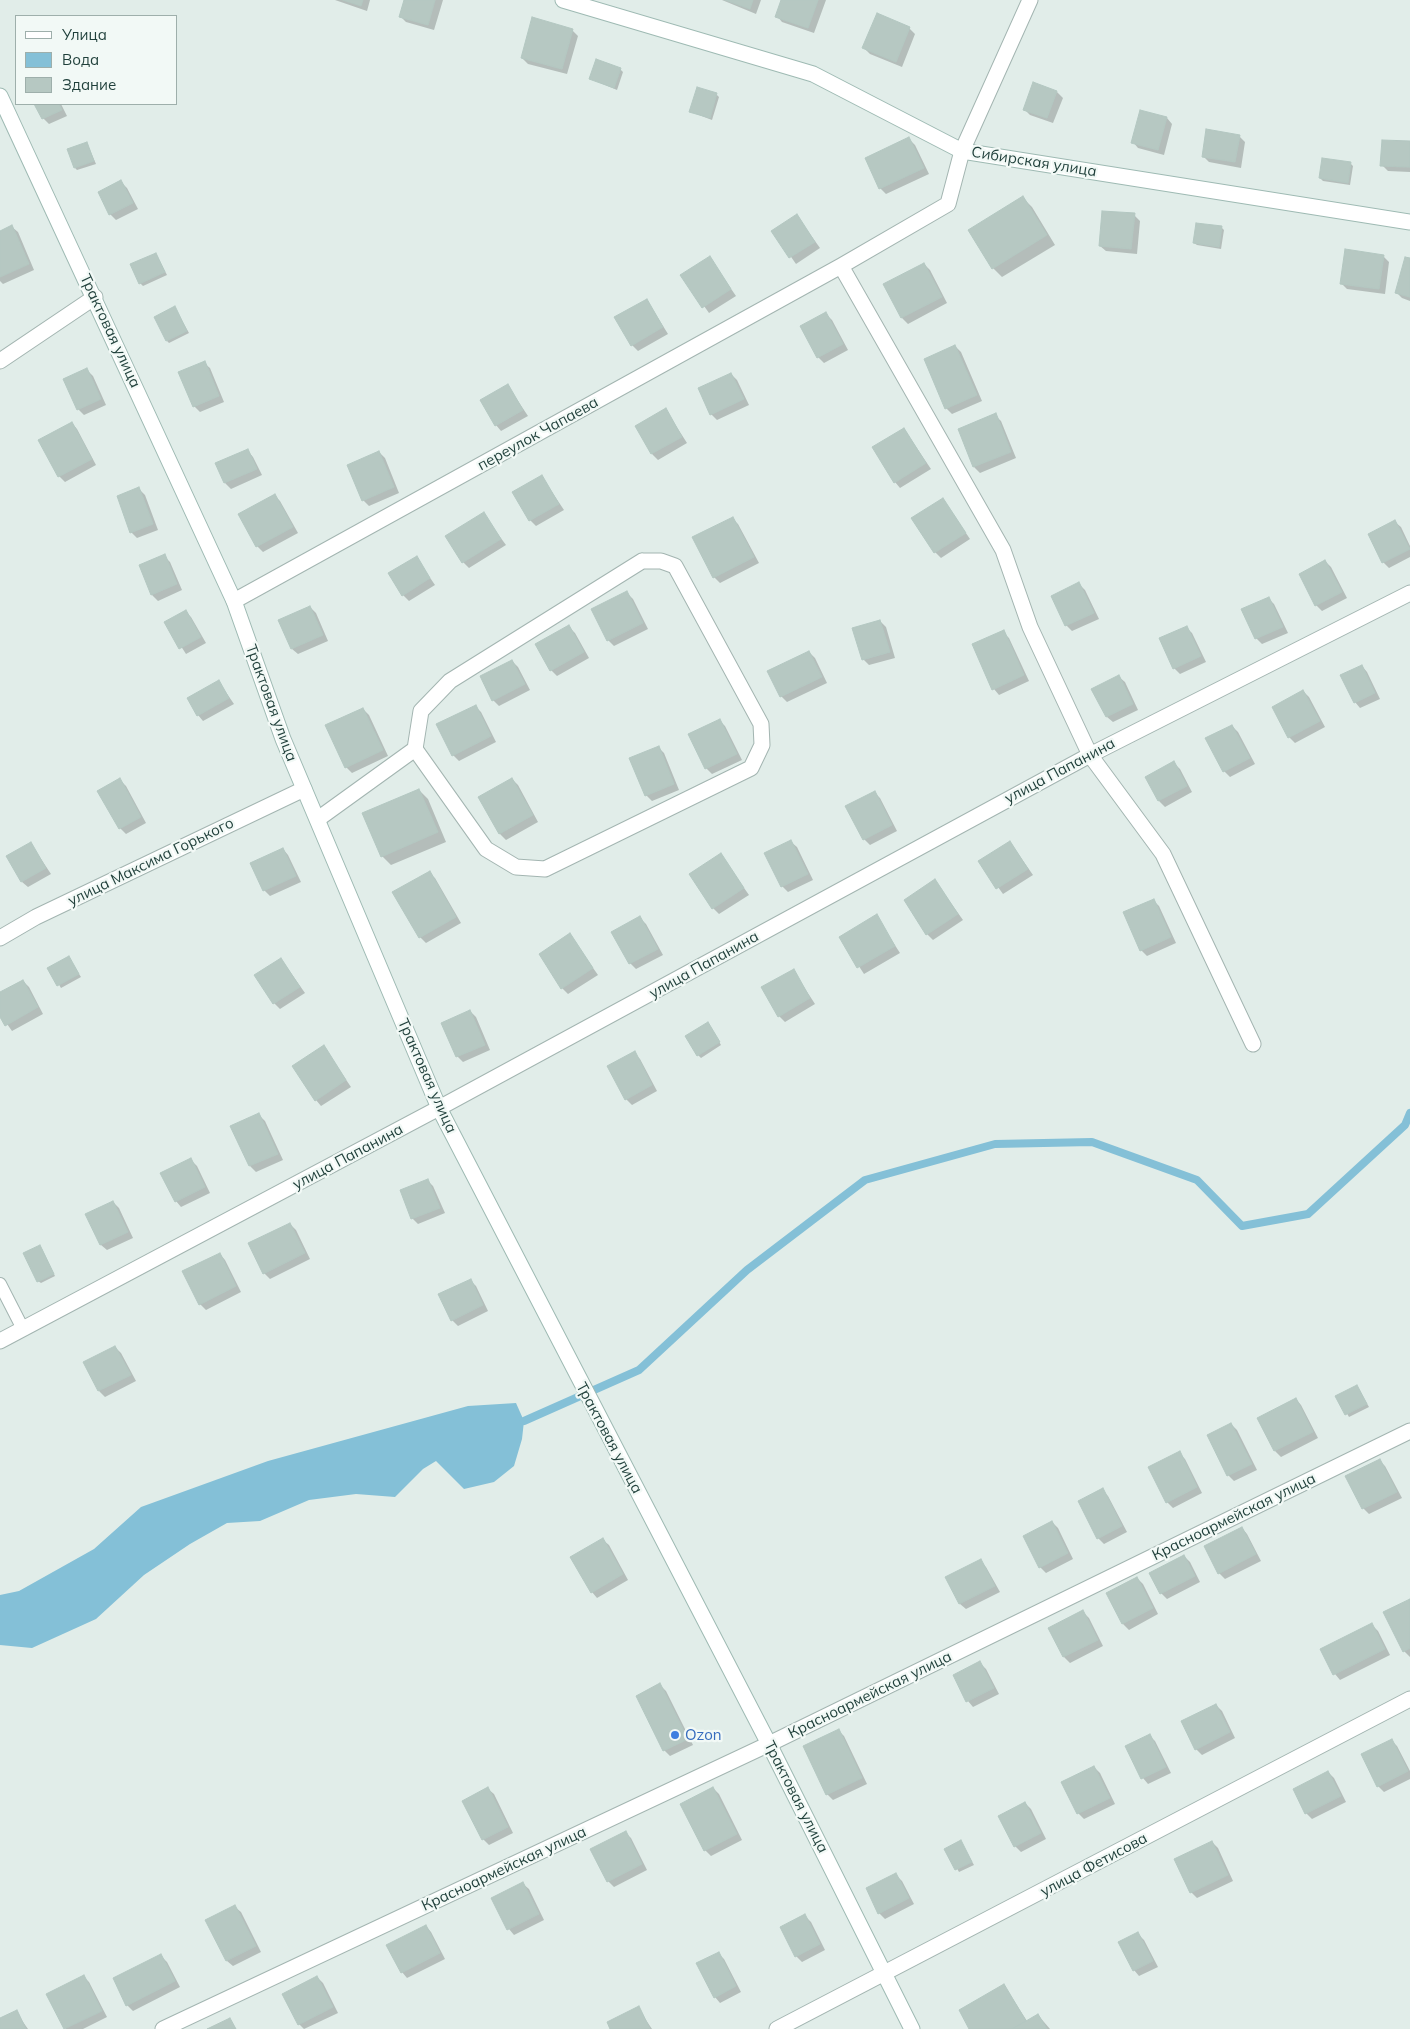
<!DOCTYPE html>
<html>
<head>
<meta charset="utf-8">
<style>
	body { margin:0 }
	#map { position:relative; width:1410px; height:2029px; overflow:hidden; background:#e1ede9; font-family:Mulish,sans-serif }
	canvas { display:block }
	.legend { position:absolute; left:15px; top:15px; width:162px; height:90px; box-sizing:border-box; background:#f2f9f6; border:1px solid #9eafab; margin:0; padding:6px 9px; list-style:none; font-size:15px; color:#1f3f3a }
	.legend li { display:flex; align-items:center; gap:10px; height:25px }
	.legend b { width:25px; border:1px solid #9eafab }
</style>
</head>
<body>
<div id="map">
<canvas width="1410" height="2029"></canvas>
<ul class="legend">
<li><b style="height:6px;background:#fff"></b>Улица</li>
<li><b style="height:14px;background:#84c0d7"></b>Вода</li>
<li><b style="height:14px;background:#b6c8c2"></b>Здание</li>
</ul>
</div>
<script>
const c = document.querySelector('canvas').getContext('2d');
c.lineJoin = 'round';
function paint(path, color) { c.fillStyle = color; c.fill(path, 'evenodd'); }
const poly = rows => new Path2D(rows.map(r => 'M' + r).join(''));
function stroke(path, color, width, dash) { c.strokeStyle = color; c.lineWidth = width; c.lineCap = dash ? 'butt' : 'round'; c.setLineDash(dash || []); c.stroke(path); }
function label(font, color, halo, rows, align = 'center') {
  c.font = font + ' Mulish,sans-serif'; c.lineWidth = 4.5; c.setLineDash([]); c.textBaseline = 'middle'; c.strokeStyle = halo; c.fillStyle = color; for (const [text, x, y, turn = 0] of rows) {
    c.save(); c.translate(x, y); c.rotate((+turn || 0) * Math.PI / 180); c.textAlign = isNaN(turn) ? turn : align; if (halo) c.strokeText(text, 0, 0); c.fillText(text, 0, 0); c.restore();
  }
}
paint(poly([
	[516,1403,524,1421,522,1439,514,1466,494,1482,464,1489,436,1461,423,1469,395,1497,356,1494,309,1500,260,1521,227,1523,190,1544,144,1575,96,1619,32,1648,0,1645,0,1595,19,1591,94,1549,141,1507,268,1461,468,1406]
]), '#84c0d7');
paint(poly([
	[335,0,370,0,367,11],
	[405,0,443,0,434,30,406,22,400,16],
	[722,0,761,0,756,14],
	[782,0,826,0,814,33,782,22,777,16],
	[909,28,915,34,902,67,870,54,864,48],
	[572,30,578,36,567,74,528,64,522,58],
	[620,69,623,72,617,90,591,79],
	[1034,84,1057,92,1063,98,1053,123,1030,115,1024,109],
	[716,94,719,97,712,120,691,112],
	[36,104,61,104,67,116,49,124,43,118],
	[1167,118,1172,124,1164,155,1138,148,1133,142],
	[1239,136,1245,142,1241,168,1209,162,1203,156],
	[909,139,915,145,929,174,886,194,880,188],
	[1410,142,1410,172,1388,171,1382,165],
	[87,143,96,164,77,170,75,168],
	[1350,163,1353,166,1350,185,1323,181,1320,178],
	[121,182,127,188,138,209,116,220,110,214],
	[1023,198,1032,207,1055,245,1002,277,993,268],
	[1134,215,1140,221,1137,254,1106,251,1100,246],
	[797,216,820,248,796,264,773,231],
	[12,227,18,232,34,270,3,284,0,281,0,232],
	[1221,227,1224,230,1221,249,1197,245,1194,243],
	[156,254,167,275,143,286,140,283],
	[1383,256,1389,262,1385,294,1347,289,1341,283],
	[710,258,736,296,709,313,682,275],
	[1410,260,1410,301,1402,298,1396,292],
	[924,264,930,270,947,303,908,324,902,318,885,284],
	[647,300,668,334,638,351,632,345],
	[175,308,189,333,169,343,167,341],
	[826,314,832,320,848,350,824,363,818,357],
	[955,346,961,352,982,401,952,414,946,408],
	[204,363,210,368,224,402,200,412,194,406],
	[87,370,93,376,106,405,84,415,78,409],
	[731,374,737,380,749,405,717,420,711,414],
	[508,386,528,416,501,431,496,425],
	[666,410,687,443,658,460,652,454,636,426],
	[995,415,1001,421,1016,458,980,473,974,467,960,429],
	[72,423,77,429,96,465,65,482,59,476],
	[904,429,931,469,900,488,895,482],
	[248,451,253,457,262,475,231,489,225,483,217,464],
	[379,452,385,458,399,493,369,506,363,500],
	[542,477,564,510,536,526,530,520],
	[139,489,145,495,158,530,137,538,131,532],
	[274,495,280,501,298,533,263,552,257,546,240,515],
	[943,499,970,539,941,558,935,552],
	[483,514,506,545,469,568,463,562],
	[732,518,738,524,759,563,720,583,714,577],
	[1395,522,1401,527,1410,546,1410,557,1389,568,1383,562],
	[164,556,170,562,182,590,158,601,152,595,140,566],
	[416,557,435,585,409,601,403,595],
	[1325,561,1331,567,1347,598,1322,611,1316,605],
	[1079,584,1085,590,1099,619,1072,631,1066,625],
	[627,593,633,599,648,629,614,646,608,640],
	[1268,598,1274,604,1288,633,1262,644,1256,638,1243,610],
	[310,607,316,613,328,641,298,654,292,649],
	[185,611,191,617,206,643,186,654,166,623],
	[880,621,886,627,895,658,869,665,863,659],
	[569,627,575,633,589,658,557,676,551,670],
	[1186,627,1192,633,1206,662,1180,674,1174,668],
	[1003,632,1009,638,1029,681,999,695,994,689],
	[809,652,815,658,827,683,787,702,781,696],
	[512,661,518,667,530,690,499,706,493,700],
	[1362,666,1367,672,1380,699,1360,708,1355,702],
	[1119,677,1125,682,1138,710,1113,722,1107,717],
	[219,682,234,704,203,721,198,715],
	[1303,691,1309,697,1325,727,1295,743,1289,737],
	[475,706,481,712,496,742,459,761,453,755],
	[363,709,369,715,388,756,352,773,346,767],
	[719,720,725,726,742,760,712,774,706,768],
	[1232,726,1238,732,1255,764,1230,777,1224,771],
	[658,747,664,753,679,790,652,801,646,795],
	[1174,763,1180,769,1192,792,1165,807,1159,801,1147,777],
	[512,779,518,785,538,822,506,840,500,834,480,797],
	[120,780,126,786,146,823,126,834,120,828],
	[419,790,428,799,446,842,391,865,382,856],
	[874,792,880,798,897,831,870,845,864,839],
	[791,842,797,847,813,880,788,892,782,886,766,854],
	[1010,842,1033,875,1003,894,980,862],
	[31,844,51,874,28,887,22,882],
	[283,849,288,855,301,882,270,896,264,890],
	[721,855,749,895,719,914,713,908],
	[429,873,435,878,461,923,426,943,420,937],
	[935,881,963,920,933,940,927,934],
	[1153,900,1159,906,1176,943,1147,956,1141,950],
	[876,916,900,953,864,974,840,937],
	[640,918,646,924,663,955,636,969,630,963],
	[570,935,598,975,568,994,562,988],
	[69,958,81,977,61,988,49,968],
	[281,959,305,993,280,1009,274,1003],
	[793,970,815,1004,785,1022,779,1016],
	[23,981,29,987,43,1014,12,1031,0,1014,0,993],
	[470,1011,476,1017,490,1050,463,1062,457,1056],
	[710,1026,721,1045,701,1058,698,1055],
	[324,1047,351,1087,321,1106,316,1100],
	[634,1053,640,1059,657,1091,632,1105,626,1099],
	[259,1115,265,1121,283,1160,256,1172,250,1166,232,1127],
	[191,1160,197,1166,210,1193,181,1207,176,1201],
	[427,1180,433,1186,445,1213,418,1224,412,1218],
	[113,1202,119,1208,133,1238,107,1250,101,1245,87,1215],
	[290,1224,296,1230,310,1259,270,1279,264,1273],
	[42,1249,55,1276,41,1283,38,1281],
	[220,1254,225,1260,241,1292,206,1310,200,1304],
	[470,1280,476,1286,488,1311,458,1326,452,1320],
	[115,1347,121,1353,136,1381,105,1397,99,1391,85,1363],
	[1357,1386,1369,1407,1349,1417,1337,1396],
	[1296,1399,1301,1405,1318,1438,1281,1457,1275,1451,1259,1418],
	[1231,1424,1237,1430,1257,1470,1234,1481,1229,1476,1208,1436],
	[1179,1453,1185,1459,1202,1493,1173,1508,1167,1502],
	[1379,1460,1385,1466,1402,1498,1369,1514,1364,1509,1347,1476],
	[1102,1490,1108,1496,1127,1532,1104,1544,1098,1538],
	[1052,1522,1058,1528,1073,1559,1046,1573,1040,1567],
	[1242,1528,1247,1534,1261,1561,1225,1579,1219,1573],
	[603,1540,609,1545,628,1580,597,1598,592,1592],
	[1184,1556,1190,1562,1200,1582,1167,1599,1161,1593],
	[980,1561,986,1567,1000,1592,966,1609,960,1604,947,1578],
	[1137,1578,1143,1584,1158,1614,1129,1630,1123,1624,1108,1593],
	[1410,1601,1410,1657,1404,1651],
	[1083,1612,1089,1618,1103,1646,1070,1663,1064,1657,1050,1629],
	[1372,1625,1378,1631,1390,1655,1340,1680,1335,1674,1322,1650],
	[980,1663,986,1669,999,1694,973,1707,968,1701],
	[660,1685,666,1691,693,1745,670,1756,664,1750],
	[1216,1705,1222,1711,1235,1738,1202,1755,1196,1749],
	[839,1731,844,1736,867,1784,833,1800,827,1794],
	[1149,1735,1155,1741,1171,1773,1148,1784,1143,1778],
	[1391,1740,1397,1746,1410,1771,1410,1779,1384,1792,1378,1786],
	[1094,1767,1100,1773,1115,1804,1084,1819,1078,1813],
	[1328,1772,1334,1778,1346,1802,1312,1819,1306,1813],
	[713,1788,719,1794,742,1840,711,1856,705,1850],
	[488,1789,494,1794,513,1833,489,1845,483,1839],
	[1025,1803,1031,1809,1046,1839,1021,1852,1015,1846],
	[625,1832,631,1838,647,1870,614,1887,608,1881],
	[961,1842,974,1865,959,1872,946,1849],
	[1212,1842,1218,1848,1233,1881,1197,1898,1191,1892],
	[896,1875,902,1881,914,1904,885,1919,879,1913],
	[523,1884,529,1889,544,1920,514,1935,509,1929],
	[235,1907,241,1912,261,1952,233,1966,227,1961,207,1921],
	[805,1916,811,1922,825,1950,802,1962,796,1956],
	[426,1926,431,1932,445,1959,407,1978,402,1972],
	[1138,1934,1144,1940,1158,1967,1139,1976,1134,1970],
	[719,1954,724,1959,741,1992,720,2003,715,1997],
	[161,1956,167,1962,180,1987,133,2011,127,2005],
	[83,1976,89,1982,107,2017,83,2029,66,2029,48,1994],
	[317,1977,323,1983,338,2013,304,2029,299,2024],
	[1004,1985,1027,2021,1038,2015,1050,2029,971,2029],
	[638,2008,652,2029,612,2029],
	[16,2012,28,2029,0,2029,0,2020]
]), '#0003');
stroke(poly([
	[524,1421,639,1370,747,1270,865,1180,995,1144,1092,1142,1197,1180,1242,1226,1308,1214,1405,1125,1410,1113]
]), '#84c0d7', 8);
const building = poly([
	[343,0,363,0,361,6,343,0],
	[404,0,435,0,428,25,399,17,404,0],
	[725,0,753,0,750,9,725,0],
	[781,0,818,0,808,28,775,17,781,0],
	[877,13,910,27,896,62,862,48,877,13],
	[532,17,573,29,562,69,521,58,532,17],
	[596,59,621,68,614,88,589,79,596,59],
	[1033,82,1057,91,1047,118,1023,110,1033,82],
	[697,87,717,93,710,118,689,112,697,87],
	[34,104,59,104,62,110,42,119,34,104],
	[1140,110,1167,117,1158,150,1131,143,1140,110],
	[1206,129,1240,135,1235,162,1202,157,1206,129],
	[909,137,924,168,879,189,865,158,909,137],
	[1382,140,1410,141,1410,167,1380,166,1382,140],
	[87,142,94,161,74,168,67,149,87,142],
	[1322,158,1351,162,1348,183,1319,178,1322,158],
	[121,180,133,203,109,215,98,192,121,180],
	[1023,196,1047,235,992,269,968,230,1023,196],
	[1102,211,1135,213,1131,249,1099,246,1102,211],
	[797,214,815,242,789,258,771,231,797,214],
	[1196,223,1222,226,1219,247,1193,243,1196,223],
	[12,225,29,264,0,277,0,231,12,225],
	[1345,249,1384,255,1379,289,1340,284,1345,249],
	[156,253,165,272,139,284,130,264,156,253],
	[710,256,731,289,702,308,680,275,710,256],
	[1405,257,1410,258,1410,297,1395,293,1405,257],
	[924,263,942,297,901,318,883,284,924,263],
	[647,299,663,327,631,346,614,317,647,299],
	[175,306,187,331,166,341,154,317,175,306],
	[826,312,843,344,817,358,800,326,826,312],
	[955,345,977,395,945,409,924,359,955,345],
	[205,361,219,396,193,407,178,372,205,361],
	[87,368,101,399,77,410,63,379,87,368],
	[731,373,744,399,710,415,698,388,731,373],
	[508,384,523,410,495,426,480,400,508,384],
	[666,408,682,437,651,454,635,426,666,408],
	[996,413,1011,452,973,467,958,429,996,413],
	[72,422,92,459,58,477,38,440,72,422],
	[904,428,926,463,894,483,872,447,904,428],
	[248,449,257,469,224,483,215,463,248,449],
	[379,451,394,487,362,501,347,465,379,451],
	[542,475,559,504,529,521,512,492,542,475],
	[139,487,153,524,130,533,117,496,139,487],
	[275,494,293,527,256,547,238,514,275,494],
	[943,498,966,533,934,553,911,518,943,498],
	[484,512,501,539,462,563,445,536,484,512],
	[733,517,754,557,713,578,692,537,733,517],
	[1395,520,1410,549,1382,563,1368,534,1395,520],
	[165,554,177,584,151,595,139,565,165,554],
	[417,556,430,578,402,596,388,573,417,556],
	[1325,560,1342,592,1315,606,1299,574,1325,560],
	[1079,582,1094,613,1065,626,1051,596,1079,582],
	[627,591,643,623,607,641,591,609,627,591],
	[1269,597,1283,627,1255,639,1241,609,1269,597],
	[310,606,323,635,291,649,278,620,310,606],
	[186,610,201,637,179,649,164,622,186,610],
	[880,620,890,652,862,660,852,628,880,620],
	[569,625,584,652,550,671,535,644,569,625],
	[1187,626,1201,656,1173,669,1159,638,1187,626],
	[1004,630,1024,675,992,690,972,644,1004,630],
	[809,651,822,677,780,697,767,671,809,651],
	[512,660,525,684,492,701,480,676,512,660],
	[1362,665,1375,693,1354,703,1340,675,1362,665],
	[1119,675,1133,704,1106,717,1091,689,1119,675],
	[219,680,229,698,197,716,187,698,219,680],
	[1303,690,1320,721,1288,738,1272,707,1303,690],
	[476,705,491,736,452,756,436,724,476,705],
	[363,708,383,750,345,768,325,725,363,708],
	[720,719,737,754,705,769,688,734,720,719],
	[1232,725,1250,758,1223,772,1205,738,1232,725],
	[659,746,674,784,645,796,629,758,659,746],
	[1174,761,1187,786,1158,801,1145,777,1174,761],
	[120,778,141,817,119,829,97,791,120,778],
	[512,778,533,815,499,834,478,797,512,778],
	[419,789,438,832,381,857,362,813,419,789],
	[875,791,892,825,863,840,845,806,875,791],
	[791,840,808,874,781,887,764,853,791,840],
	[1010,841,1028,869,996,889,978,861,1010,841],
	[31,842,46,868,21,882,6,856,31,842],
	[283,848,296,876,263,891,250,863,283,848],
	[721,853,744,888,712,909,689,874,721,853],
	[430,871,456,917,419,938,392,892,430,871],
	[935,879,958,914,926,935,904,900,935,879],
	[1154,899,1171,937,1140,951,1123,912,1154,899],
	[877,914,895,946,857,968,839,937,877,914],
	[640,916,658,949,629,964,611,932,640,916],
	[570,933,593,968,561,989,539,954,570,933],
	[69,956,79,974,57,986,47,968,69,956],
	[281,958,300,987,273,1004,254,975,281,958],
	[794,969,810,998,778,1017,761,987,794,969],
	[23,980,38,1007,5,1026,0,1017,0,992,23,980],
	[470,1010,485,1045,456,1057,441,1023,470,1010],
	[708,1022,720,1042,697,1056,685,1036,708,1022],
	[324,1045,346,1080,315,1101,292,1066,324,1045],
	[635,1051,652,1085,625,1100,607,1066,635,1051],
	[259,1113,278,1154,249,1166,230,1126,259,1113],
	[191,1158,205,1187,175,1202,160,1173,191,1158],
	[428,1179,440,1208,411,1219,400,1190,428,1179],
	[113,1201,128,1232,100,1245,85,1214,113,1201],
	[290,1223,305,1253,263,1274,248,1243,290,1223],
	[40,1245,54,1274,37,1282,23,1253,40,1245],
	[220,1253,236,1286,199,1305,182,1271,220,1253],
	[471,1279,483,1305,451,1321,438,1294,471,1279],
	[115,1346,131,1375,98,1391,83,1362,115,1346],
	[1357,1385,1367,1404,1345,1415,1335,1396,1357,1385],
	[1296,1398,1313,1432,1274,1451,1257,1418,1296,1398],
	[1231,1423,1252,1464,1227,1476,1207,1435,1231,1423],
	[1180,1451,1197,1487,1166,1503,1148,1467,1180,1451],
	[1380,1459,1397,1492,1362,1509,1345,1476,1380,1459],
	[1103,1488,1122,1526,1097,1539,1078,1501,1103,1488],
	[1052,1521,1068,1553,1039,1568,1023,1536,1052,1521],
	[1242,1527,1256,1554,1218,1574,1204,1546,1242,1527],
	[603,1538,623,1574,591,1593,570,1557,603,1538],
	[1184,1555,1195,1576,1160,1594,1149,1573,1184,1555],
	[981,1559,995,1586,959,1604,945,1577,981,1559],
	[1137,1577,1153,1608,1122,1624,1106,1593,1137,1577],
	[1410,1599,1410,1648,1403,1652,1383,1612,1410,1599],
	[1083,1610,1098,1640,1063,1657,1048,1628,1083,1610],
	[1372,1623,1385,1649,1333,1675,1320,1649,1372,1623],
	[980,1661,994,1688,966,1702,953,1675,980,1661],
	[660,1683,688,1739,663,1751,636,1696,660,1683],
	[1216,1704,1230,1732,1195,1750,1181,1721,1216,1704],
	[839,1729,862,1778,826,1795,803,1746,839,1729],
	[1150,1734,1166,1767,1141,1779,1125,1746,1150,1734],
	[1392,1739,1408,1771,1377,1787,1361,1754,1392,1739],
	[1094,1766,1110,1798,1077,1814,1061,1782,1094,1766],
	[1328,1771,1341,1796,1305,1814,1293,1789,1328,1771],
	[488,1787,508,1827,482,1840,462,1801,488,1787],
	[713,1787,737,1834,704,1851,680,1804,713,1787],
	[1025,1802,1041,1833,1014,1847,998,1816,1025,1802],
	[626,1831,642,1864,607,1882,590,1849,626,1831],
	[961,1840,972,1862,955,1870,944,1849,961,1840],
	[1212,1841,1228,1875,1190,1893,1174,1859,1212,1841],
	[896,1873,909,1898,878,1914,866,1888,896,1873],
	[523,1882,539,1914,507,1930,491,1898,523,1882],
	[235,1905,256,1946,226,1961,205,1920,235,1905],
	[805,1914,820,1944,795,1957,780,1927,805,1914],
	[426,1925,440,1953,401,1973,386,1945,426,1925],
	[1138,1932,1153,1961,1133,1971,1118,1942,1138,1932],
	[719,1952,736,1986,714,1998,696,1963,719,1952],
	[161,1954,175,1981,126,2006,113,1978,161,1954],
	[84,1975,102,2011,64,2029,46,1994,84,1975],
	[317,1976,333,2007,298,2025,282,1994,317,1976],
	[1004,1984,1026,2021,1012,2029,969,2029,959,2010,1004,1984],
	[639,2006,650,2029,610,2029,607,2022,639,2006],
	[17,2010,26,2029,0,2029,0,2018,17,2010],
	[1038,2014,1047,2029,1012,2029,1026,2021,1038,2014],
	[230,2018,236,2029,207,2029,230,2018]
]);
paint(building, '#b6c8c2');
stroke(building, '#b3c7c1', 1);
const lane = poly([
	[0,1284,23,1329]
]);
const street = poly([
	[841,266,1003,550,1030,627,1090,755,1163,854,1253,1044],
	[0,361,95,297],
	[642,561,661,561,675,566,761,724,762,745,751,768,545,869,516,867,486,849,415,749,421,711,450,681,642,561],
	[234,601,841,266,948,204,962,151,1030,0],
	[318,819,415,749],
	[0,938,36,917,304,789],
	[0,1341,439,1108,1090,755,1410,593],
	[163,2029,769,1744,1410,1431],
	[777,2029,1410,1699]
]);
const secondary = poly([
	[563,0,813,74,962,151,1410,222],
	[0,96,234,601,283,739,439,1108,769,1744,912,2029]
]);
stroke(lane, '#a3b5b1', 14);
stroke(street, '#a3b5b1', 17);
stroke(secondary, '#9ebab3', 17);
stroke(lane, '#fff', 12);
stroke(street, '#fff', 15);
stroke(secondary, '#fff', 15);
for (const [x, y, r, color] of [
	[675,1735,5,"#3f7fe0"]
]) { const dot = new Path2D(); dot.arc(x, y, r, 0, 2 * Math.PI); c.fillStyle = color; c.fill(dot); stroke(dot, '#f2f9f6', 2); }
label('15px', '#1f3f3a', '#f2f9f6', [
	["Сибирская улица",1034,162,9],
	["Трактовая улица",110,331,65],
	["переулок Чапаева",538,434,-29],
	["Трактовая улица",271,703,70],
	["улица Папанина",1060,771,-28],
	["улица Максима Горького",151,862,-26],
	["улица Папанина",704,965,-29],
	["Трактовая улица",427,1076,66],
	["улица Папанина",348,1157,-28],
	["Трактовая улица",609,1438,62],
	["Красноармейская улица",1234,1517,-26],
	["Красноармейская улица",870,1695,-26],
	["Трактовая улица",796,1797,63],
	["улица Фетисова",1094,1865,-28],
	["Красноармейская улица",504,1869,-25]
]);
label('15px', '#366cbe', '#f2f9f6', [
	["Ozon",685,1735]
], 'left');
</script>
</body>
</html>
